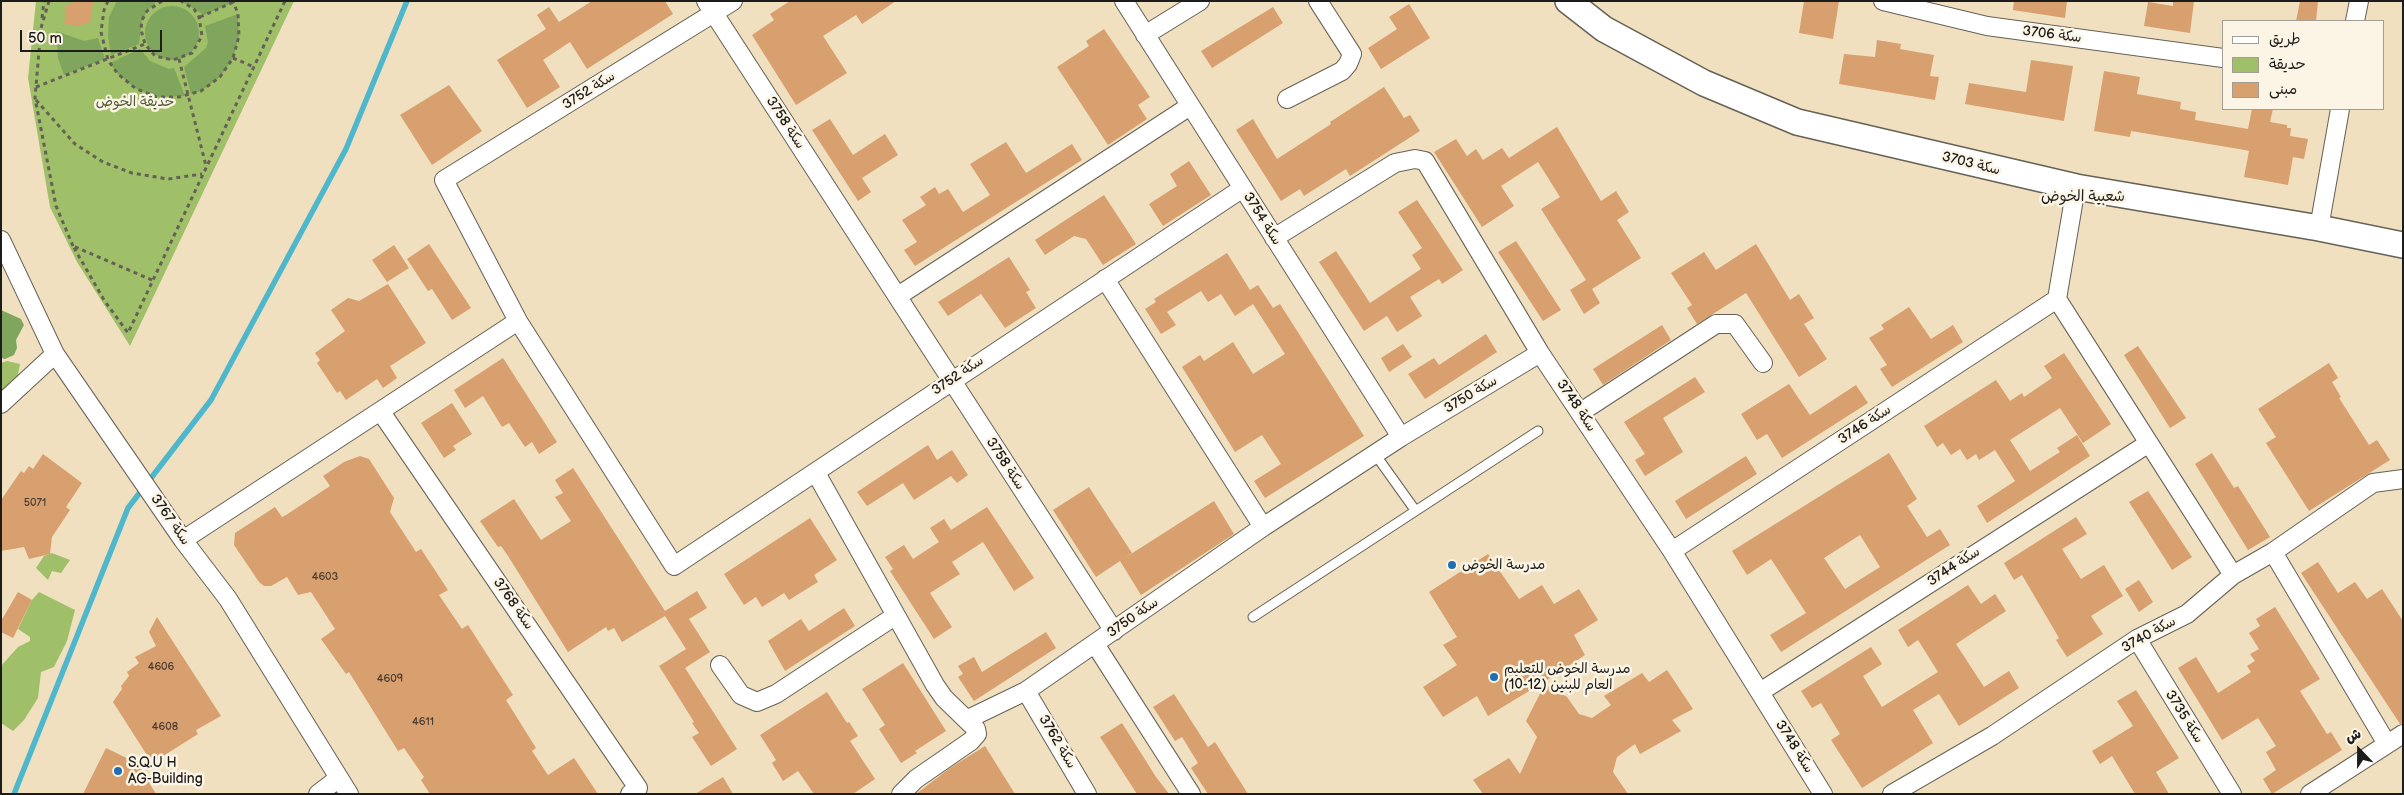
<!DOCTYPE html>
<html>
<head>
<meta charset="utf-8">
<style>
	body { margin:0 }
	#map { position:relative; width:2404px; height:795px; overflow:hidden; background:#f0e0c0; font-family:"Balsamiq Sans","Playpen Sans Arabic",sans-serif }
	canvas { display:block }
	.frame { position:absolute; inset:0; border:2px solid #1c1c1c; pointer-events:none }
	.legend { position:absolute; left:2222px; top:20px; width:162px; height:90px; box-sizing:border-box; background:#fcf5e5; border:1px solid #a29e95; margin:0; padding:6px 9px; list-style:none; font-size:15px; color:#1c1c1c }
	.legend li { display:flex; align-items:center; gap:10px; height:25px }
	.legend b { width:25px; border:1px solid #a29e95 }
	.north { position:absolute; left:2334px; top:725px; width:50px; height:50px; -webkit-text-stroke:4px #fcf5e5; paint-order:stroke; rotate:338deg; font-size:14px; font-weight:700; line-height:20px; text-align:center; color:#1c1c1c }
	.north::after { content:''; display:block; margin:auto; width:18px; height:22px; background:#1c1c1c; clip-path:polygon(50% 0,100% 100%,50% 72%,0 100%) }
	.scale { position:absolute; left:20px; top:30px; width:142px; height:22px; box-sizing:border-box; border:2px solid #1c1c1c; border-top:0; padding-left:6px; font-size:15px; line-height:18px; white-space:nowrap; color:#1c1c1c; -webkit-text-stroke:4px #fcf5e5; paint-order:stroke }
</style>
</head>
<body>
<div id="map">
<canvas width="2404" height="795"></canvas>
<div class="frame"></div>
<ul class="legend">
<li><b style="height:6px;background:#fff"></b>طريق</li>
<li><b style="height:14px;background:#9fbf68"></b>حديقة</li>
<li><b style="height:14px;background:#d89f6f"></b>مبنى</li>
</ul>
<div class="north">ش</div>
<div class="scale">50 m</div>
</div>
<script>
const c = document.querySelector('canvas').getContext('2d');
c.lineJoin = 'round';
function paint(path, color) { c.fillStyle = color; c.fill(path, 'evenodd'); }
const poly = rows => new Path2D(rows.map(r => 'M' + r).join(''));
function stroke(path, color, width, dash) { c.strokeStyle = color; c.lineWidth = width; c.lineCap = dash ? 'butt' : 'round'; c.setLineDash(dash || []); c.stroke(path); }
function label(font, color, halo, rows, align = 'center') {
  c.font = font + ' "Balsamiq Sans","Playpen Sans Arabic",sans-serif'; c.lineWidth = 5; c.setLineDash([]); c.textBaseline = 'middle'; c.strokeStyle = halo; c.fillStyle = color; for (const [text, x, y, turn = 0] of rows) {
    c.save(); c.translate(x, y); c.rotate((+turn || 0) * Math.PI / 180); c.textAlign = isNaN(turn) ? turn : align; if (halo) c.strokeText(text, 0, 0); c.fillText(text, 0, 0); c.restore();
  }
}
paint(poly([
	[36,1,294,1,130,346,77,262,50,207,28,78],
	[7,361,20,364,17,379,1,391,1,363],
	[52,553,70,560,61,573,52,571,48,580,36,568,44,556],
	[39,592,75,610,67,641,54,667,41,672,38,698,24,720,13,731,1,723,1,666,18,647,30,641,30,637,18,629,32,600]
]), '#9fbf68');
paint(poly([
	[117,1,155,1,155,4,147,11,142,20,139,44,111,55,108,36,109,17],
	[181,1,229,1,231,3,204,15],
	'145 33a27 27 0 1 1 54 0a27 27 0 1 1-54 0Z',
	[238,14,239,36,233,58,220,77,201,91,191,94,184,67,206,48,208,42,205,26],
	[56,31,84,41,98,38,105,59,64,75,58,58],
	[140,49,150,61,169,69,174,68,185,96,156,97,135,88,118,74,110,63],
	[1,310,21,319,24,325,16,340,17,348,14,355,5,359,1,358]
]), '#7fa65c');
stroke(poly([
	[14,794,128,508,211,400,346,149,407,1]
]), '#4eb7cc', 5.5);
paint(poly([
	[74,1,93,2,90,23,84,23,83,26,64,24,67,3,73,4],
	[592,1,665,1,673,14,587,69,570,42,543,60,560,87,527,108,497,60,546,29,537,15,549,7,559,22],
	[790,1,896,1,862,24,856,15,823,36,847,73,796,105,752,35,774,20,770,14],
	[1804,1,1839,1,1833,39,1799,33],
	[2014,1,2067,1,2065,18,2013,10],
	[2173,1,2194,1,2190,33,2144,26,2148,2,2173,6],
	[2300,1,2318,1,2316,21,2296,21],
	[1409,4,1430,38,1381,69,1368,48,1397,29,1389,17],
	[1273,7,1283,23,1212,68,1201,51],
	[1104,29,1150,97,1138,105,1147,119,1108,145,1057,67,1089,46,1086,41],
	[1877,40,1901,44,1900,49,1934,55,1930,76,1939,77,1935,100,1839,84,1844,54,1875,57],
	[2031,60,2073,66,2064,121,1965,104,1969,83,2026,92],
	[2104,71,2140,77,2137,94,2181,102,2180,109,2196,112,2195,120,2248,129,2252,109,2273,109,2270,122,2287,125,2287,128,2291,128,2290,136,2308,139,2304,159,2293,157,2288,185,2244,177,2249,151,2245,150,2131,131,2130,137,2094,131],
	[449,85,482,131,432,165,400,115],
	[1384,87,1404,118,1410,115,1420,131,1350,176,1346,169,1304,196,1300,189,1281,201,1236,130,1253,119,1277,159,1331,124,1330,122],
	[830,119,853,155,885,134,898,155,862,178,871,192,858,201,812,130],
	[1557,127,1601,201,1616,191,1629,212,1617,220,1641,258,1592,289,1600,303,1584,314,1570,290,1586,280,1541,209,1560,197,1538,162,1501,186,1514,206,1482,227,1434,152,1456,139,1467,156,1476,149,1483,160,1502,148,1509,158],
	[1006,142,1026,173,1072,144,1082,160,915,266,904,250,917,242,902,220,926,205,920,197,935,187,939,194,948,189,963,212,990,195,970,164],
	[1189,161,1211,195,1163,226,1149,204,1177,186,1170,174],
	[1104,195,1136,244,1103,265,1086,239,1074,236,1045,255,1035,240],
	[1417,200,1463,270,1442,284,1439,279,1410,297,1422,316,1397,332,1387,316,1364,331,1319,262,1336,251,1370,303,1421,269,1412,255,1422,248,1398,212],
	[1516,241,1561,310,1543,321,1498,252],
	[429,244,471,308,452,320,432,289,428,291,407,259],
	[1756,244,1790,300,1799,294,1814,318,1804,324,1827,359,1799,377,1746,293,1697,324,1687,308,1692,305,1671,273,1704,252,1716,270],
	[394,245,409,268,387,282,372,260],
	[1227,253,1250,290,1258,285,1273,308,1280,304,1364,436,1265,498,1254,481,1281,464,1262,435,1235,452,1182,367,1200,355,1204,361,1233,342,1253,374,1285,354,1253,304,1235,316,1221,294,1208,302,1201,291,1167,312,1176,325,1161,334,1145,309,1156,302,1154,299],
	[1009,257,1030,290,1026,292,1036,308,1005,328,981,294,948,316,938,302],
	[388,284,426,343,390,366,397,378,383,388,377,379,346,400,340,391,337,393,317,363,320,360,315,353,345,331,331,310,348,298,359,301],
	[1909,307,1931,339,1953,325,1963,342,1892,387,1880,369,1887,365,1869,338,1884,329,1881,325],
	[1662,325,1671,340,1603,385,1593,369],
	[1486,334,1497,352,1425,399,1408,374,1434,358,1439,365],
	[1403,344,1412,357,1389,372,1381,358],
	[2138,346,2186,418,2170,428,2124,355],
	[2064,353,2111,424,2083,443,2060,408,2010,440,2030,471,2060,452,2057,448,2077,435,2090,456,1987,523,1977,506,2015,481,1995,450,1979,460,1976,454,1967,460,1960,449,1951,455,1943,443,1937,447,1924,426,1996,380,2010,401,2022,393,2024,397,2052,378,2044,366],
	[503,358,557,442,539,454,532,442,525,447,509,423,502,427,483,396,465,408,454,390],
	[2329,363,2338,378,2332,382,2341,397,2339,398,2369,445,2377,440,2390,460,2309,511,2266,443,2276,437,2258,409],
	[1695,377,1705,392,1663,418,1683,452,1645,476,1635,460,1645,454,1624,422],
	[1789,384,1810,415,1856,385,1868,403,1782,458,1767,434,1757,440,1741,414],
	[452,403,472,434,453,446,456,450,444,458,421,423],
	[928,445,937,460,952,450,968,475,957,483,951,476,914,500,903,483,867,506,857,492],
	[1889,453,1917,499,1907,506,1927,537,1940,529,1950,545,1781,652,1770,635,1806,613,1771,559,1747,575,1732,551],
	[1860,535,1880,567,1845,589,1824,558],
	[2212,453,2234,488,2238,486,2270,537,2248,550,2195,464],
	[43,454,82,483,66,507,70,510,52,537,50,554,29,559,24,547,1,551,1,500,21,471,24,473,29,466,33,469],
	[360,456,369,459,394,498,390,512,416,552,421,549,448,590,439,595,462,629,468,625,513,695,506,700,536,748,532,751,548,775,574,758,598,794,430,794,421,780,424,777,404,748,398,751,349,672,346,674,321,639,335,629,311,592,298,595,287,577,271,586,264,586,259,582,234,545,235,533,275,507,282,517,286,515,330,486,323,476,344,462],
	[1746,456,1757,474,1686,519,1675,501],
	[573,468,665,611,697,591,707,608,689,619,710,652,685,668,737,749,711,766,692,737,699,733,692,723,694,722,659,666,686,649,665,616,622,642,614,628,608,631,606,627,568,652,508,556,501,546,498,547,480,521,514,499,541,540,571,521,555,497,563,493,555,480],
	[1089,487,1132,553,1096,577,1053,510],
	[2148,491,2192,557,2172,570,2129,502],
	[1214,501,1234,534,1141,595,1120,561],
	[987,507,1034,578,1014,591,983,542,952,562,960,574,930,593,952,627,934,639,890,571,893,569,885,557,904,545,913,559,939,542,930,528,944,519,951,530],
	[2076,517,2087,534,2062,549,2081,579,2104,565,2123,596,2091,616,2103,634,2067,657,2056,640,2059,638,2022,575,2014,580,2004,563],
	[810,518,837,560,814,575,818,582,789,600,784,593,762,607,756,597,744,605,724,574],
	[1488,554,1519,599,1542,585,1554,604,1579,589,1598,620,1574,635,1585,655,1547,680,1488,716,1477,696,1443,717,1423,687,1457,665,1443,645,1457,637,1429,592],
	[2318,562,2338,593,2355,582,2367,599,2382,589,2403,621,2403,723,2400,724,2301,573],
	[2139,580,2153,602,2139,612,2125,589],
	[1968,585,1981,604,1995,594,2006,611,1956,644,1984,687,2009,671,2019,688,1959,726,1939,694,1913,710,1933,743,1862,788,1831,740,1840,734,1821,703,1812,708,1801,691,1871,647,1882,664,1863,676,1882,707,1938,672,1918,640,1908,647,1898,630],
	[18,592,32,600,13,638,1,632,1,621],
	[2275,607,2320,679,2300,691,2327,734,2331,732,2342,750,2272,794,2263,779,2276,770,2266,752,2276,746,2258,718,2222,740,2178,668,2196,657,2218,693,2251,672,2247,666,2255,661,2250,654,2259,649,2249,633,2260,626,2256,619],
	[844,608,855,626,785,671,768,641,801,619,809,631],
	[157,617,221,716,196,730,198,734,152,763,113,702,122,689,121,686,129,676,127,672,139,663,135,657,156,646,149,632],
	[1046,632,1056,648,974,701,958,677,963,674,958,666,974,657,982,672],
	[903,663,946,731,915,751,917,753,901,763,879,729,885,725,862,689],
	[1667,670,1693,709,1672,720,1681,731,1640,754,1635,744,1617,757,1613,772,1628,794,1483,794,1473,780,1509,758,1520,774,1537,737,1526,721,1545,684,1567,697,1579,714,1592,718,1611,705,1604,696,1642,673,1649,682],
	[2136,690,2179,758,2156,772,2169,794,2135,794,2112,756,2100,764,2092,751,2133,726,2117,701],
	[827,692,847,723,849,722,858,736,850,741,875,779,853,794,814,794,798,771,783,781,772,763,776,760,760,735],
	[1174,694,1208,747,1215,742,1248,794,1208,794,1191,768,1198,763,1182,737,1175,741,1153,707],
	[1122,723,1156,777,1169,794,1137,794,1100,737],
	[985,746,1015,794,916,794,950,768],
	[106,748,137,763,156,794,83,794],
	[723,777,733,794,695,794]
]), '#d89f6f');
const lane = poly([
	[1375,454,1415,510],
	[1253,617,1538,431]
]);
const street = poly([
	[706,1,1114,631],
	[733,1,444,180,518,321,674,566,1243,188],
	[1124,1,1401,437],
	[1883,1,1987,26,2223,58],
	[2355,21,2359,1],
	[1145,35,1200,1],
	[1287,99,1342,71,1348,64,1352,54,1318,1],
	[2076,187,2057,299,2233,575],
	[2319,228,2340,109],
	[1274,238,1395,163,1415,159,1425,161,1540,353,1672,551,1823,794],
	[1,240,55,354,183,540,228,599,349,794],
	[1105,279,1263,527],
	[898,296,1190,106],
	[1,404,55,354],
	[381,412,638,788,630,794],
	[1581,412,1716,324,1735,324,1763,363],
	[816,473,935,685,944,698,976,729,977,734,971,741,916,779,901,794],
	[183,540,518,321],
	[1672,551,2057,299],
	[2273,552,2387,744],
	[2137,639,2232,794],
	[1095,644,1191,794],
	[720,665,741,695,757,702,776,694,895,616],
	[1026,691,1087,794],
	[1760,692,2149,443],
	[968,719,1026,691,1263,527,1401,437,1540,353],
	[318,794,339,778],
	[1892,794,1992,736,2137,639,2187,614,2233,575,2273,552,2373,483,2403,479],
	[2310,794,2403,734]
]);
const secondary = poly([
	[1568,1,1604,29,1704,83,1797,122,2076,187,2319,228,2403,245]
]);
stroke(lane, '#666155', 11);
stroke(street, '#666155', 20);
stroke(secondary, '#666155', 28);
stroke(poly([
	[49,1,41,28,35,98,56,206,73,246],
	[108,1,104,10,101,32,108,60,118,74,135,88,156,97,179,97,201,91,220,77,233,58,239,36,238,14,233,1],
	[162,1,147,11,142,20,141,30,145,44,155,56,173,60,192,53,202,36,199,17,194,9,181,1],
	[200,17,236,1],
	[42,18,44,1],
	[233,58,254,67],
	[179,59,206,166],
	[36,87,145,44],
	[36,100,75,144,103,162,132,173,168,179,202,174],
	[152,280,73,246,104,300,128,333,285,1]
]), '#666155', 3, [4, 4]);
stroke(lane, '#fff', 9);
stroke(street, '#fff', 18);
stroke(secondary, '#fff', 25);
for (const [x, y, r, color] of [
	[1452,565,5,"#1f6fb2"],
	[1494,677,5,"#1f6fb2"],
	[118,771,5,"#1f6fb2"]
]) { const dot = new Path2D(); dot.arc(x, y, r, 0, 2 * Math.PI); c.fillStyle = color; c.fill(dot); stroke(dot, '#fcf5e5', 2); }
label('11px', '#4b3d31', null, [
	["5071",35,503],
	["4603",325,577],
	["4606",161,667],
	["4609",390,679],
	["4611",423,722],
	["4608",165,727]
]);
label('14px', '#1c1c1c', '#fcf5e5', [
	["سكة 3706",2052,35,7],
	["سكة 3752",589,91,-32],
	["سكة 3758",785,123,57],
	["سكة 3703",1971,164,14],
	["سكة 3754",1262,219,58],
	["سكة 3752",958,376,-34],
	["سكة 3750",1471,395,-31],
	["سكة 3748",1576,406,56],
	["سكة 3746",1865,425,-33],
	["سكة 3758",1005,464,57],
	["سكة 3767",170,520,55],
	["سكة 3744",1954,567,-33],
	["سكة 3768",513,604,55],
	["سكة 3750",1133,618,-35],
	["سكة 3740",2149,635,-29],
	["سكة 3735",2184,717,58],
	["سكة 3762",1057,742,59],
	["سكة 3748",1794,747,58]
]);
label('14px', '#505d3a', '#fcf5e5', [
	["حديقة الخوض",135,102]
]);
label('14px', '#1c1c1c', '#fcf5e5', [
	["مدرسة الخوض",1462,565],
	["مدرسة الخوض للتعليم",1504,669],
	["العام للبنين (12-10)",1504,685],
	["S.Q.U H",128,763],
	["AG-Building",128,779]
], 'left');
label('15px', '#1c1c1c', '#fcf5e5', [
	["شعبية الخوض",2083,197]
]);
</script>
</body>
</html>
